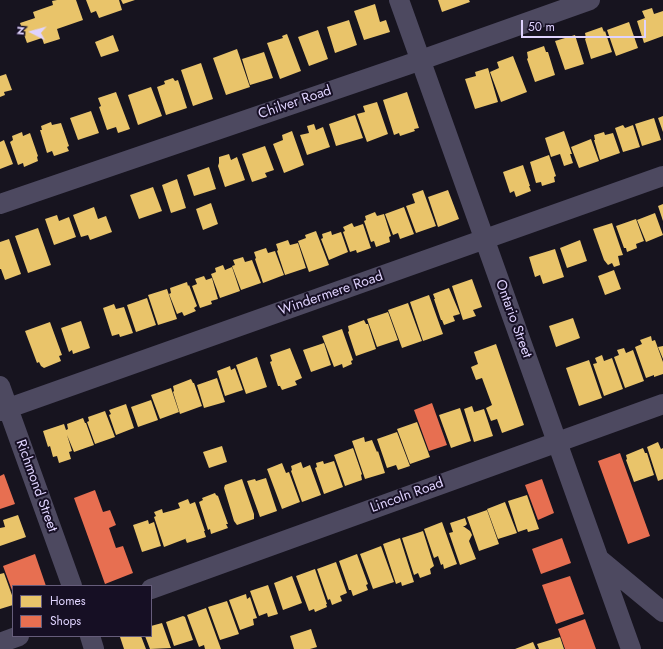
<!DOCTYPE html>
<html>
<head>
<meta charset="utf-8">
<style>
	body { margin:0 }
	#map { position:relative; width:663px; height:649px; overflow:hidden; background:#17141f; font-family:Jost,sans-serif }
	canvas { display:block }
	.legend { position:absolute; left:12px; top:585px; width:140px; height:52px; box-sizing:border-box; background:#160f24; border:1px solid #665d7b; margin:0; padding:5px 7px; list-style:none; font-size:12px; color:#dfd3fe }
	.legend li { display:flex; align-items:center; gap:8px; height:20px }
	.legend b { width:20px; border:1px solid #665d7b }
	.north { position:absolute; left:12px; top:12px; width:40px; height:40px; -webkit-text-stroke:3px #160f24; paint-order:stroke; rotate:276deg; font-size:11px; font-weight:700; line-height:16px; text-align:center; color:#dfd3fe }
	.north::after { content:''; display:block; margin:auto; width:14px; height:18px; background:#dfd3fe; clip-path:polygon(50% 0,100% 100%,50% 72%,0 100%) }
	.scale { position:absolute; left:521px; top:20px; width:125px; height:18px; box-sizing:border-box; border:2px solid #dfd3fe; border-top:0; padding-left:5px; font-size:12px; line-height:14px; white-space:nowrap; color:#dfd3fe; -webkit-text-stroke:3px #160f24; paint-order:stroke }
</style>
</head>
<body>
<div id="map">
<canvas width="663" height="649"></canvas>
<ul class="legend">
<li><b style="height:11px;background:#e9c46a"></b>Homes</li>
<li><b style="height:11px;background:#e76f51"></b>Shops</li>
</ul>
<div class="north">N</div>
<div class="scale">50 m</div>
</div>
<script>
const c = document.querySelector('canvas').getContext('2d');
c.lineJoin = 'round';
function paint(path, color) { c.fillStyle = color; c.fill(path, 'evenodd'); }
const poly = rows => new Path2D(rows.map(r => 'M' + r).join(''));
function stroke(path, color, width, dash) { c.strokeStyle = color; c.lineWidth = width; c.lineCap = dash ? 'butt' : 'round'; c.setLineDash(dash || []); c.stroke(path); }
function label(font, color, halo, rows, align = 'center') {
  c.font = font + ' Jost,sans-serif'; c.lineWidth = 4; c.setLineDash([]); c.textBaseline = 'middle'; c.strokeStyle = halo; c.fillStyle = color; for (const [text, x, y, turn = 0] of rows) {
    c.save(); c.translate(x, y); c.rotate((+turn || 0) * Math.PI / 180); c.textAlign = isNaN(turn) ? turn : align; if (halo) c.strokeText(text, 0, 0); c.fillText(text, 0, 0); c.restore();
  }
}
paint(poly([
	[57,0,76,0,83,20,57,29,60,39,44,44,42,38,27,43,20,23,35,18,33,12,53,5,52,1],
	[86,0,119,0,122,10,99,18,96,11,91,13],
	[121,0,135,0,123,4],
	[438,0,469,0,470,2,442,12],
	[375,4,380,22,386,20,390,32,364,40,354,11],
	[652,8,654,14,663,11,663,36,644,43,637,21,645,18,642,11],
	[349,20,357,45,335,53,327,27],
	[629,22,638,48,616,56,607,30],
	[602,27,604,32,605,31,612,52,591,59,585,39,586,38,585,33],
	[318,30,328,59,309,66,298,37],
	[287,34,301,71,280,79,267,43,283,38,282,36],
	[113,35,119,51,101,57,95,42],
	[575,35,584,64,565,70,555,41],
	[544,46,546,52,548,52,555,75,535,82,527,59,528,58,527,52],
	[237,49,250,87,226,95,213,58],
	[264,52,273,78,250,85,242,59],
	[513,56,527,92,501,102,490,72,499,68,497,62],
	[201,63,213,99,193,106,181,70],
	[488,68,498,102,475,109,465,79,476,76,475,72],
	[6,74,12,90,4,92,5,95,0,97,0,76],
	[173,78,175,81,178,80,187,108,166,115,157,87,165,84,164,81],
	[151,87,162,116,138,125,128,95],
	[116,92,130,129,118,133,116,127,107,130,99,107,101,106,98,98],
	[407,92,419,128,414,129,415,131,400,136,399,133,394,135,383,100],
	[377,102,388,134,367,142,357,114,365,112,363,106],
	[91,111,99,133,78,140,70,118],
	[355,115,363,138,336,146,329,124],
	[663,116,663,132,658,118],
	[654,118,661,140,642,146,635,124],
	[51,122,52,125,61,123,69,146,67,147,69,151,54,156,52,151,47,153,40,130,42,130,41,126],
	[314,124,316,130,323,127,330,147,307,155,300,135,309,133,307,126],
	[623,125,625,128,633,125,640,147,623,152,615,128],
	[292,131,304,165,284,173,273,144,283,140,282,135],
	[564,131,572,154,570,154,573,163,564,166,560,154,551,157,545,138],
	[22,132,23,136,30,133,38,156,37,157,38,161,24,167,23,163,18,165,10,142,13,140,12,136],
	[604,132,605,135,613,133,620,153,600,160,594,140,595,140,594,135],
	[591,139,599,161,579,168,571,147],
	[4,140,13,164,0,169,0,142],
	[265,146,274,170,265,173,267,177,252,182,242,154],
	[229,154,231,160,237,157,245,180,225,187,218,166,219,163,219,157],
	[549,155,556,176,554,177,555,182,542,186,541,182,536,183,530,162],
	[523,165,530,186,529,186,531,191,516,197,514,191,510,193,503,172],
	[209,167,216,189,194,196,187,175],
	[177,179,186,208,171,213,162,185],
	[153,187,162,211,139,219,130,195],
	[423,190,436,226,416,233,406,206,415,203,412,194],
	[448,190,459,219,438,227,428,197],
	[211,203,218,224,203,230,196,209],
	[663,204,663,221,658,206],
	[94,207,98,219,106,216,112,232,90,240,88,235,81,237,73,215],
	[404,207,414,234,400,239,398,233,393,235,385,214],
	[375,212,377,216,384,214,391,236,389,237,390,242,376,247,374,241,371,242,364,221,366,220,365,216],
	[655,213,663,235,646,242,637,220],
	[57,215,59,221,69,217,76,237,54,245,45,219],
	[636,219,644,241,636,244,637,248,627,252,626,248,624,248,616,226],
	[352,223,354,227,363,224,371,248,357,253,356,250,350,252,343,232,345,231,343,227],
	[612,223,623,255,618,256,620,265,614,267,612,263,608,265,604,260,593,229],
	[38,228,51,265,28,273,15,236],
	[316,231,329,265,309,272,298,241,306,238,305,235],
	[331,231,332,235,341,232,348,252,329,260,321,239,323,238,322,234],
	[9,239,21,274,5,280,1,269,0,269,0,242],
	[288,240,290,245,298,243,306,268,285,275,277,251,278,250,276,244],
	[580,240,587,261,567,268,560,248],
	[266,248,268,253,275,251,284,275,263,283,255,259,256,258,254,252],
	[555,249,564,277,543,284,540,275,535,277,529,257],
	[243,257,245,262,252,260,261,283,241,290,232,266,235,265,233,260],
	[223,265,225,270,232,267,240,291,220,298,211,274,216,272,215,268],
	[614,270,621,289,605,295,598,276],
	[204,276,206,280,212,278,218,299,211,301,212,304,200,308,192,286,197,284,195,279],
	[472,279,482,307,473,310,476,316,463,320,452,286],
	[187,282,188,286,189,285,197,306,194,308,196,311,184,316,182,312,177,314,169,294,171,293,170,288],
	[449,288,460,314,453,316,455,321,444,325,442,320,441,320,434,299,435,299,433,294],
	[167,289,177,319,158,325,148,295],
	[429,295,443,334,423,341,410,302],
	[147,298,156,325,136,332,127,305],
	[408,303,422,341,402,348,388,310],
	[114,304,116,309,124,307,133,333,120,337,119,334,112,336,103,308],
	[388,312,398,340,377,347,367,319],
	[573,318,580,338,556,347,549,326],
	[364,320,366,324,368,324,376,349,356,356,348,332,349,331,348,326],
	[81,321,90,348,73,354,72,350,69,352,61,328],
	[50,322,62,355,59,356,61,361,44,368,41,366,39,362,37,363,25,331],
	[342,329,353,360,351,361,352,364,343,368,342,364,334,367,322,336],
	[651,336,652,341,655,340,663,362,663,374,654,377,654,375,646,378,635,347,642,344,640,340],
	[324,343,331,365,311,372,303,350],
	[496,344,524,425,502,433,497,419,491,421,486,408,492,405,482,378,476,380,471,367,478,364,474,352],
	[663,346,663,359,658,347],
	[290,348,302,378,295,381,297,385,282,390,280,386,278,386,270,362,272,361,270,355],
	[624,348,626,353,633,350,644,381,625,388,614,357,619,355,617,350],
	[602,355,604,361,612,358,623,389,604,396,593,364,597,363,595,358],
	[257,357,267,387,246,394,236,365],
	[589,360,602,398,579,406,566,368],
	[230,366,231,370,235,368,243,390,225,396,217,371],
	[217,378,225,402,204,408,197,385],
	[191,379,193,383,194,383,202,406,180,414,173,392,174,391,173,386],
	[171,388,179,412,160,419,151,395],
	[151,400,158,420,138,427,131,407],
	[126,404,134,428,116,435,109,415,111,414,109,410],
	[472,406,474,412,484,409,493,436,474,442,464,409],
	[460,408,471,441,451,448,439,415],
	[105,411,115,437,95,444,87,422,89,421,88,417],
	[83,418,85,423,86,423,94,445,74,452,67,435,72,451,69,452,71,459,59,463,57,456,53,457,50,446,48,447,43,431,64,424,66,430,68,429,67,424],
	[417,422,430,457,410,464,397,429],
	[397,432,410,466,398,470,396,465,387,468,377,439],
	[364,437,365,442,372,440,377,452,378,451,385,473,365,479,352,441],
	[658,442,661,449,663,448,663,479,658,481,647,447],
	[222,446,227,462,209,468,203,452],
	[353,448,362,474,361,475,362,480,345,486,334,455],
	[643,448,645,453,647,453,654,475,634,482,626,460,627,459,626,455],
	[323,461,324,464,334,461,343,487,324,494,315,468,317,467,316,463],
	[301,462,303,468,310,465,321,495,302,502,291,471,292,470,291,466],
	[282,463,286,473,289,472,300,502,282,509,267,469],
	[266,478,277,511,260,517,247,481,255,479,256,481],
	[242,479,254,514,254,519,237,525,234,521,224,488,225,485],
	[215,493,216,495,218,496,228,524,226,524,228,528,211,534,210,529,208,530,199,502,203,500,202,498],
	[527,495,539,529,528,532,527,529,518,532,508,501],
	[188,499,190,504,195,502,205,531,204,531,206,537,187,543,185,538,185,539,164,547,154,517,156,516,154,512,162,509,163,513,174,510,180,508,178,503],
	[505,502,517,533,498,539,487,509],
	[487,510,499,544,479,551,467,517],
	[18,515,26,537,0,546,0,528,5,527,3,520],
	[465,518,467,524,465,526,463,526,470,531,472,535,469,541,476,559,460,565,449,533,453,532,450,523],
	[148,520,149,524,154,522,161,546,142,552,133,525],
	[442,522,457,564,444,569,443,564,441,565,438,556,434,558,424,529],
	[423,531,434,566,430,569,431,574,420,578,418,573,414,575,402,538],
	[400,538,414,582,402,586,401,582,396,584,383,544],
	[381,546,394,582,373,589,360,554],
	[357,554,368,584,366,585,368,590,353,596,351,590,349,590,339,561],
	[336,562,347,593,340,596,342,601,332,605,330,599,328,600,317,569],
	[315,569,327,604,326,604,327,607,315,612,314,609,309,611,296,576],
	[4,573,13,598,13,605,0,609,0,574],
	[292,576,302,603,283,610,274,583],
	[268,585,278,614,268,617,267,613,259,616,250,591],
	[246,594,247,599,250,597,257,618,253,619,254,625,240,630,229,600],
	[227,601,239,634,220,640,208,607],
	[206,608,221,649,205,649,204,645,199,647,187,615],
	[183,616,185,617,193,640,174,646,166,622],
	[162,623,171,648,150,649,145,636,151,636,151,626],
	[311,629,317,647,310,649,294,649,290,636],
	[124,636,141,636,146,649,124,649,120,637],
	[560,637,564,649,539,649,537,644],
	[533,642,536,649,515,649]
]), '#e9c46a');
paint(poly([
	[432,403,447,445,429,451,414,410],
	[620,453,650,536,628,544,598,461],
	[4,474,15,504,0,509,0,476],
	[542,479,554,513,538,520,525,485],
	[95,490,103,512,110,510,116,525,109,528,116,548,123,546,133,573,105,584,74,498],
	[562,538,571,563,541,574,532,549],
	[35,554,46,586,13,586,13,593,3,566],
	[570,576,584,614,556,624,542,585],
	[585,619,596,649,565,649,558,629]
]), '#e76f51');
stroke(poly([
	[399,0,631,649],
	[0,204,407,65,590,0],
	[0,386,72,586],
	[0,411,663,176],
	[599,559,663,612],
	[151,589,663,404],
	[90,636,94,649],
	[0,643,19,636]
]), '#4d4960', 20);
label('14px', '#dfd3fe', '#160f24', [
	["Chilver Road",295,103,-19],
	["Windermere Road",331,294,-19],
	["Ontario Street",513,319,70],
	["Richmond Street",36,486,70],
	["Lincoln Road",407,496,-20]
]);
</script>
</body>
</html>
